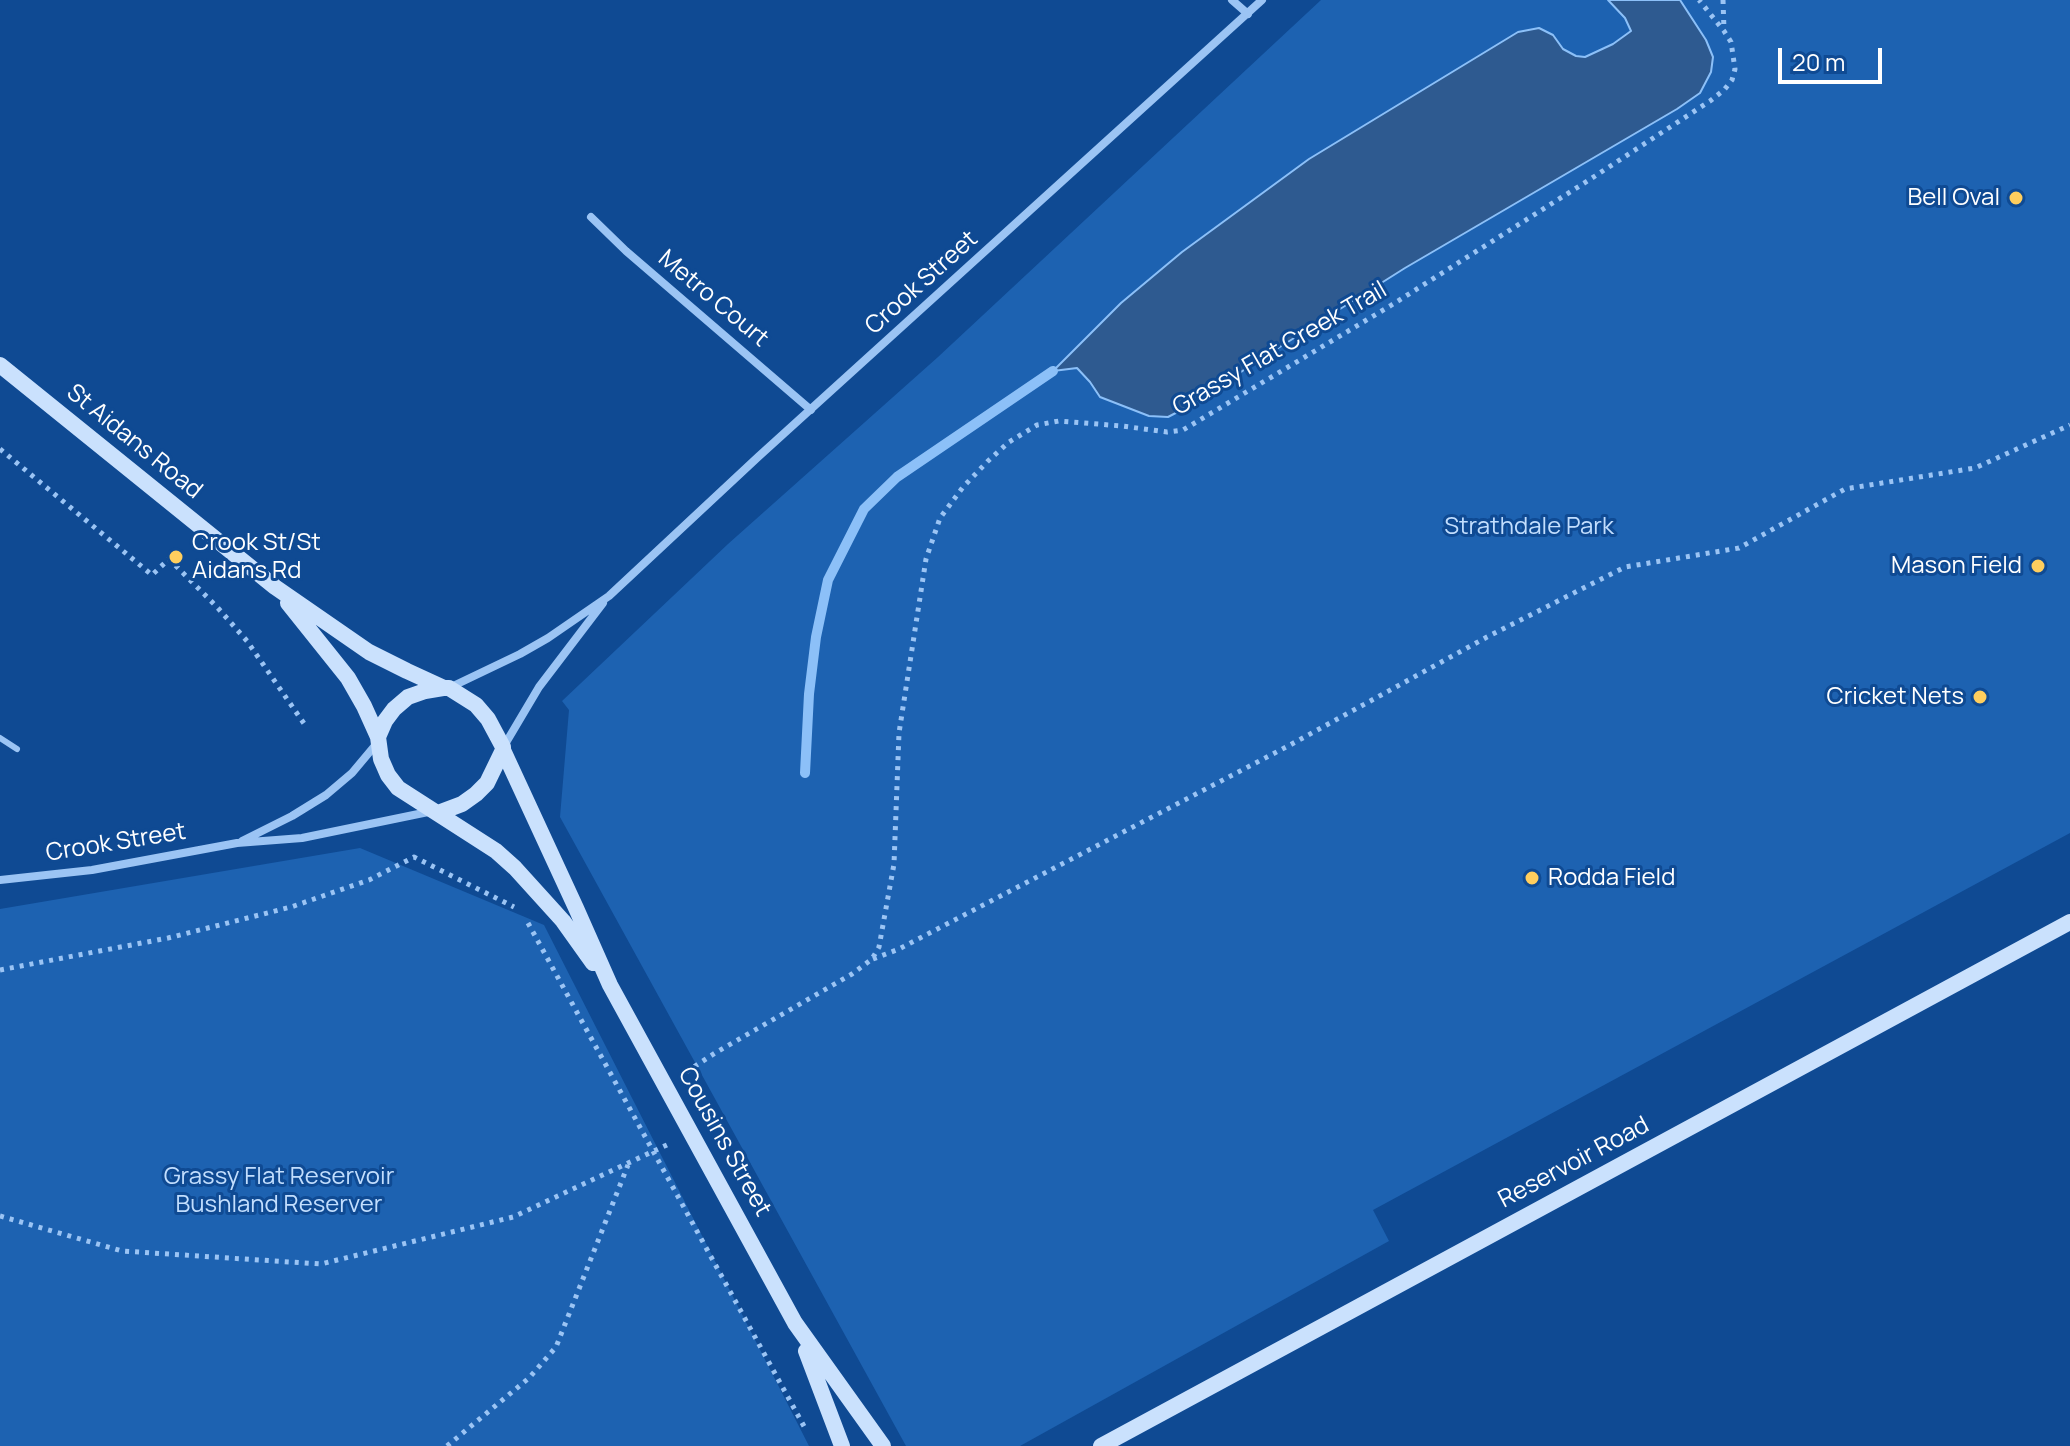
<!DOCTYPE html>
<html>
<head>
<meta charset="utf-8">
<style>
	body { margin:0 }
	#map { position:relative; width:2070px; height:1446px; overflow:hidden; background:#0f4a93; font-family:Manrope,sans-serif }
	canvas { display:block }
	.scale { position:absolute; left:1778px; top:48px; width:104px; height:36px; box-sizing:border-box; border:4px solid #fff; border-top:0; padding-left:10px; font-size:24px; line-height:28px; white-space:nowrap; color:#fff; -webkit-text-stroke:6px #0f4a93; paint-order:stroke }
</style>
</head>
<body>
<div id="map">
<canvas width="2070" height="1446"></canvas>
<div class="scale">20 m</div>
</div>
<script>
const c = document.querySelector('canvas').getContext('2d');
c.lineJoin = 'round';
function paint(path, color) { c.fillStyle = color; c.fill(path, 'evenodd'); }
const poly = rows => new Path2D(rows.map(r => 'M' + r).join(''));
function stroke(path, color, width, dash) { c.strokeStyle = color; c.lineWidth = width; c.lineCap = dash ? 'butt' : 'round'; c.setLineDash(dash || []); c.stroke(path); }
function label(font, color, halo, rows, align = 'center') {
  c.font = font + ' Manrope,sans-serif'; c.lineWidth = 6; c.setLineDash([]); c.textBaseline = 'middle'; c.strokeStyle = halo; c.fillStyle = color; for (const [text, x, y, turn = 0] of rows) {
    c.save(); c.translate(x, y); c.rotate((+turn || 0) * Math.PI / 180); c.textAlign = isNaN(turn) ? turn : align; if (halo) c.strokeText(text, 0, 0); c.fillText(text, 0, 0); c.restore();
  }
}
paint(poly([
	[1321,0,2070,0,2070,833,1373,1210,1389,1241,1020,1446,906,1446,560,817,569,710,562,701,728,544,938,357],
	[360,848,544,925,809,1446,0,1446,0,909]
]), '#1d62b1');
const water = poly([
	[1608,0,1680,0,1706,40,1713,57,1711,72,1700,93,1677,109,1405,268,1245,369,1214,393,1168,417,1149,416,1100,397,1090,382,1077,368,1053,371,1121,303,1182,252,1309,159,1518,32,1539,28,1553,35,1563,49,1576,56,1585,57,1613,44,1631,31,1625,18,1608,0]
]);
paint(water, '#2e5a90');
stroke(water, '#8cc0f8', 2);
stroke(poly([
	[805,773,809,694,816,637,828,580,864,509,897,477,1053,371]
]), '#8cc0f8', 10);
stroke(poly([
	[1723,0,1724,30],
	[0,449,152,575,169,559,217,607,247,641,305,725],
	[528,923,806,1430],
	[873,959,899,949,1290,745,1487,637,1625,567,1739,548,1845,489,1975,468,2070,425],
	[0,970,168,938,291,907,369,880,414,857,514,907],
	[686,1072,715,1053,852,974,872,959,879,947,894,864,899,733,926,559,940,518,963,487,988,461,1009,442,1037,425,1059,421,1122,426,1167,432,1183,430,1390,306,1589,180,1710,101,1724,90,1732,80,1735,69,1731,42,1724,31,1699,0],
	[0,1216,122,1251,321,1264,513,1217,671,1143],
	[447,1446,529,1378,556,1347,628,1165]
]), '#9bc4f4', 5, [4, 6]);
stroke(poly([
	[0,738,17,749]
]), '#9bc4f4', 6);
stroke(poly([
	[1232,0,1248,14],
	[591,217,626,251,811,410],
	[451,687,520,654,548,638,609,596,758,457,1262,0],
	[504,746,539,687,603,603],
	[242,841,292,816,326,795,352,773,378,742],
	[0,880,92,870,237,843,302,838,433,811]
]), '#9bc4f4', 8);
stroke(poly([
	[0,365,275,587,369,652,407,671,444,688,449,688,476,705,488,719,503,747,503,750,576,908,610,985,795,1323,883,1446],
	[288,603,348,678,364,706,378,737],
	[443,688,425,691,408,697,394,709,385,721,378,737,381,759,388,775,398,788,496,851,515,868,563,921,593,963],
	[438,813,462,804,476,794,487,783,503,750],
	[806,1351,842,1446],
	[1101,1446,2070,922]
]), '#cae1fd', 16);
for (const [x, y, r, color] of [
	[2016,198,8,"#ffce5e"],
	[176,557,8,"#ffce5e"],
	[2038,566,8,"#ffce5e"],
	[1980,697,8,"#ffce5e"],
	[1532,878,8,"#ffce5e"]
]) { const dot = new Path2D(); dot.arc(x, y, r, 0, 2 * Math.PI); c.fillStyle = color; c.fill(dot); stroke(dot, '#0f4a93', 3); }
label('24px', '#fff', '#0f4a93', [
	["Bell Oval",2000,198],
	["Crook St/St",192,543,"left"],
	["Aidans Rd",192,571,"left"],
	["Mason Field",2022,566],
	["Cricket Nets",1964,697],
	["Rodda Field",1548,878,"left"]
], 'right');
label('24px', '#fff', '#0f4a93', [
	["Crook Street",922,283,-42],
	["Metro Court",713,299,40],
	["Grassy Flat Creek Trail",1280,349,-30],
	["St Aidans Road",134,442,39],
	["Crook Street",116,843,-9],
	["Cousins Street",724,1142,61],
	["Reservoir Road",1574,1163,-28]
]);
label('24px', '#c2defe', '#0f4a93', [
	["Strathdale Park",1529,527],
	["Grassy Flat Reservoir",279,1177],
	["Bushland Reserver",279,1205]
]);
</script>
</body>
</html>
